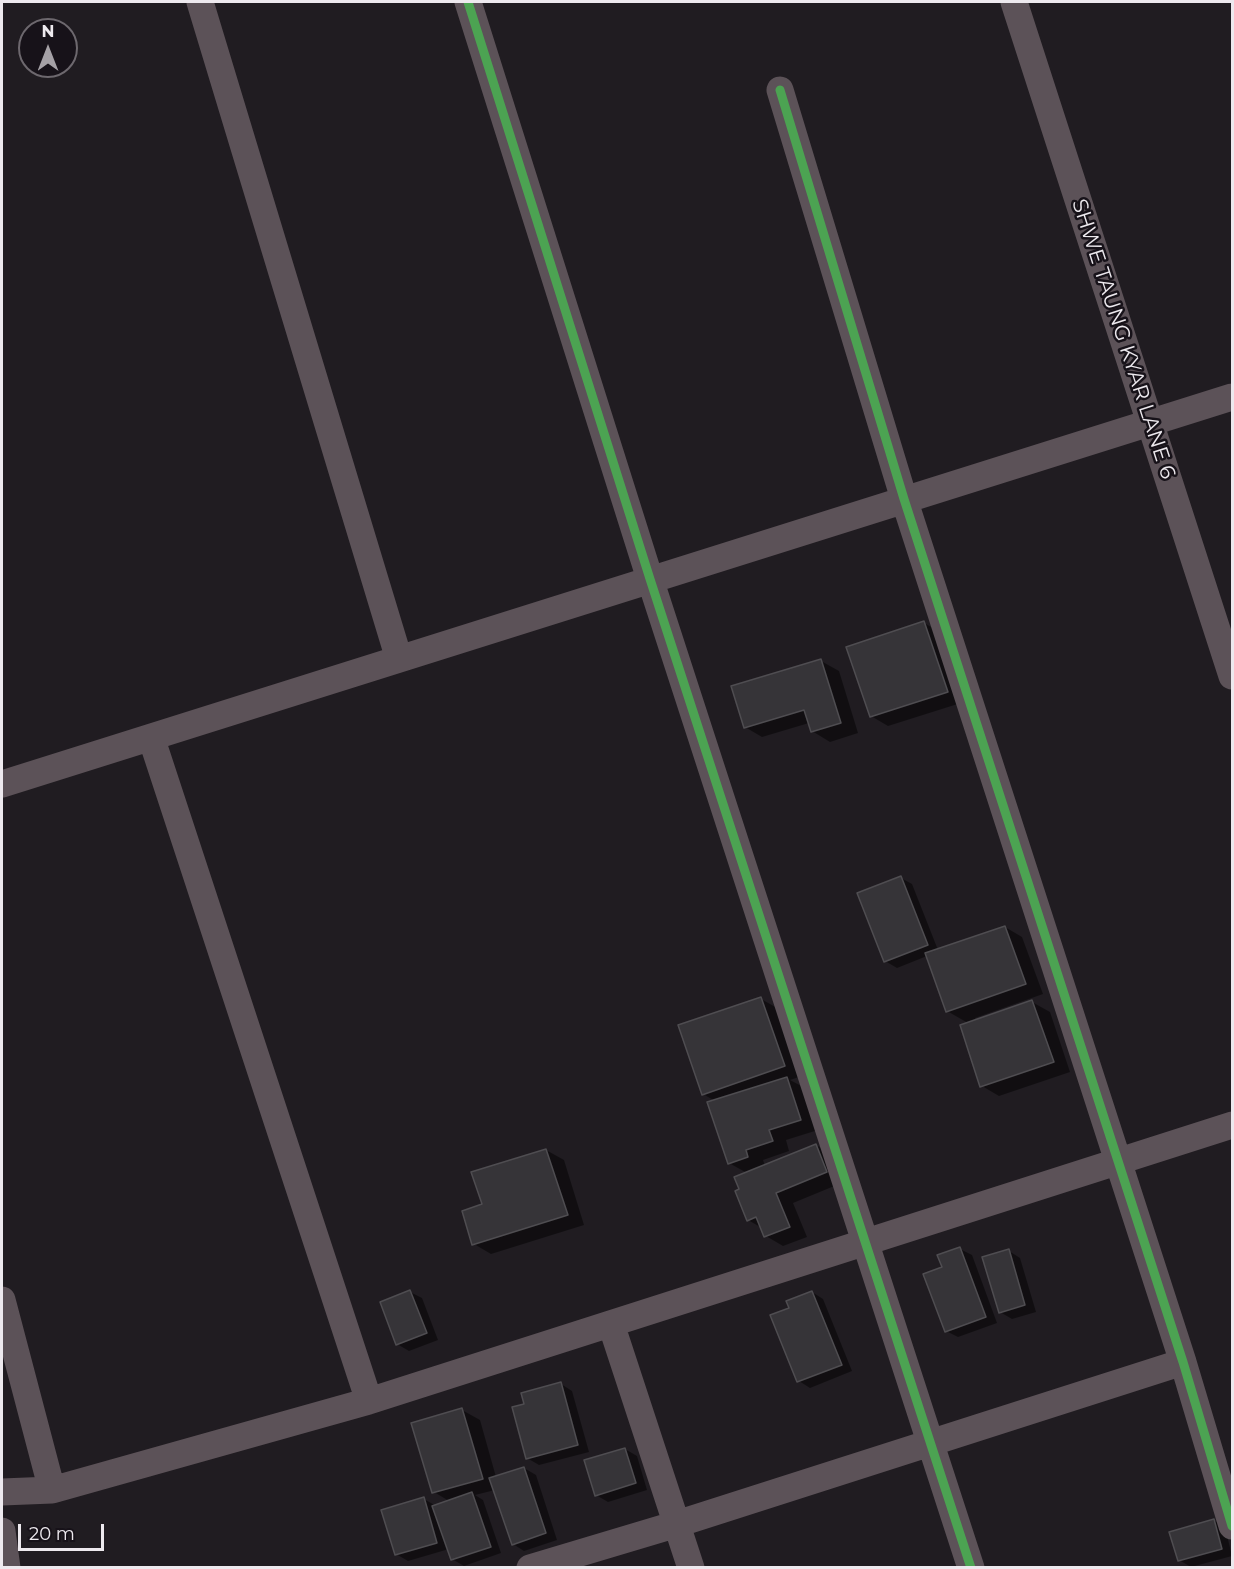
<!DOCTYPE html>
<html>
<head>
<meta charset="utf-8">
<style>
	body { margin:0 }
	#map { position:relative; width:1234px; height:1569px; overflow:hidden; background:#201c21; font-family:Montserrat,sans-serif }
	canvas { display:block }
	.frame { position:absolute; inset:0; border:3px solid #ede9ee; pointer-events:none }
	.north { position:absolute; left:18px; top:18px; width:60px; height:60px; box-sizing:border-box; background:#171219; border:2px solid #6d686e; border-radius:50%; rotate:0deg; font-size:16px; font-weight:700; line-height:24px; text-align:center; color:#ede9ee }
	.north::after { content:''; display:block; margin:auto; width:21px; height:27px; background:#a5a1a6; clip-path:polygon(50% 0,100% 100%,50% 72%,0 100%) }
	.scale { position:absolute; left:18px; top:1524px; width:86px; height:27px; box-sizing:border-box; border:3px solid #ede9ee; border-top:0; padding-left:8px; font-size:18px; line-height:21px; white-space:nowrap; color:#ede9ee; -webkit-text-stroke:4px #171219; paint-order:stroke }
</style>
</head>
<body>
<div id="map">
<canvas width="1234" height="1569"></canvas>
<div class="frame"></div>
<div class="north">N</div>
<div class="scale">20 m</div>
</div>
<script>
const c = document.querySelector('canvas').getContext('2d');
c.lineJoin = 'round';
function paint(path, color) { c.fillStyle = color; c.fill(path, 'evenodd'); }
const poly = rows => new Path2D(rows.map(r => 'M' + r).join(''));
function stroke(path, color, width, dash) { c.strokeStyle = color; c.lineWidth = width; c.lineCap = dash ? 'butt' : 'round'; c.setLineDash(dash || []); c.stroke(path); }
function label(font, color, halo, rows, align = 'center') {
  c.font = font + ' Montserrat,sans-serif'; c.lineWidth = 5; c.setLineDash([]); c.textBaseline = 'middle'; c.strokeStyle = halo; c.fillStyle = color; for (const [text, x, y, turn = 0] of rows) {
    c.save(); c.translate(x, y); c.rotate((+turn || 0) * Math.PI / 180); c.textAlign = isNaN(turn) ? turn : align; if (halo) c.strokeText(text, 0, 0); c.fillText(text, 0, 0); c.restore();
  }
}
paint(poly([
	[924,623,942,633,964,702,888,726,871,716],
	[821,661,839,671,858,733,830,742,812,731,809,723,762,737,745,727],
	[901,878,912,884,938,950,1005,927,1022,937,1043,994,975,1018,976,1020,1032,1002,1050,1012,1070,1072,999,1096,982,1086,968,1023,947,1011,927,956,897,968,885,961],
	[761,999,779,1009,802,1076,790,1080,805,1088,818,1130,786,1140,789,1151,763,1160,765,1166,816,1145,834,1156,844,1182,793,1203,807,1237,783,1246,766,1236,762,1228,748,1220,741,1190,747,1173,729,1163,715,1101,703,1094],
	[546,1150,564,1160,584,1225,491,1254,474,1244,484,1205],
	[960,1249,972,1255,997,1323,958,1337,946,1331,944,1268],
	[1009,1251,1020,1258,1036,1312,1012,1319,1000,1312],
	[410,1292,422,1298,438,1340,409,1351,397,1344],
	[812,1292,823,1299,852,1371,810,1388,799,1381,772,1316,790,1309],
	[561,1384,572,1391,589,1452,539,1465,527,1458,526,1405],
	[462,1410,480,1420,496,1477,524,1468,536,1475,557,1540,524,1551,513,1544,495,1490,475,1495,483,1500,501,1553,464,1566,452,1559,449,1549,408,1561,396,1554,424,1499,436,1506,449,1501,434,1492],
	[625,1449,637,1456,647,1490,608,1502,596,1495],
	[1214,1520,1225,1527,1232,1556,1191,1567,1179,1560]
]), '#0007');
const building = poly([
	[924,621,948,692,870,717,846,647,924,621],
	[821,659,841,723,811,732,804,710,744,728,731,686,821,659],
	[901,876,928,945,884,962,857,893,901,876],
	[1005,926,1026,984,946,1012,925,953,1005,926],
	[761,997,785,1066,702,1095,678,1025,761,997],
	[1032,1000,1054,1062,980,1087,960,1025,1032,1000],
	[787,1077,801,1120,769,1130,773,1141,746,1150,748,1157,728,1164,707,1102,787,1077],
	[816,1144,827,1172,776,1193,790,1227,764,1237,756,1217,747,1221,735,1191,739,1189,734,1177,816,1144],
	[546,1149,568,1215,472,1245,462,1211,482,1204,471,1172,546,1149],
	[960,1247,986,1317,945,1332,923,1274,942,1267,937,1255,960,1247],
	[1009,1249,1025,1305,999,1313,982,1257,1009,1249],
	[410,1290,427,1333,396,1345,380,1302,410,1290],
	[812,1291,842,1365,797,1382,770,1315,789,1308,786,1301,812,1291],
	[561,1382,578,1445,526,1459,512,1407,524,1404,521,1393,561,1382],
	[462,1408,483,1479,432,1493,411,1423,462,1408],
	[625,1448,636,1483,595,1496,584,1460,625,1448],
	[524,1467,546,1533,512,1545,489,1478,524,1467],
	[472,1492,491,1547,451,1560,432,1506,472,1492],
	[424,1497,437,1543,395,1555,381,1510,424,1497],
	[1214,1519,1222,1549,1178,1561,1169,1532,1214,1519]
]);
paint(building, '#363438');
stroke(building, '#4f4d51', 1.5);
stroke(poly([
	[200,2,399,659],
	[468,2,650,579,971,1568],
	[1014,2,1232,676],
	[780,90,904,499,1183,1362,1232,1526],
	[151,737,369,1401],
	[2,784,1232,397],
	[2,1300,52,1490],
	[611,1324,691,1568],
	[2,1492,52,1490,369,1401,1232,1125],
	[2,1531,7,1568],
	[530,1568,677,1524,1183,1362]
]), '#5c5258', 27);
stroke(poly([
	[468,2,650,579,971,1568],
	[780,90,904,499,1183,1362,1232,1526]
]), '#4ca352', 9);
label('21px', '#ede9ee', '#171219', [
	["SHWE TAUNG KYAR LANE 6",1123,339,72]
]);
</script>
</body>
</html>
